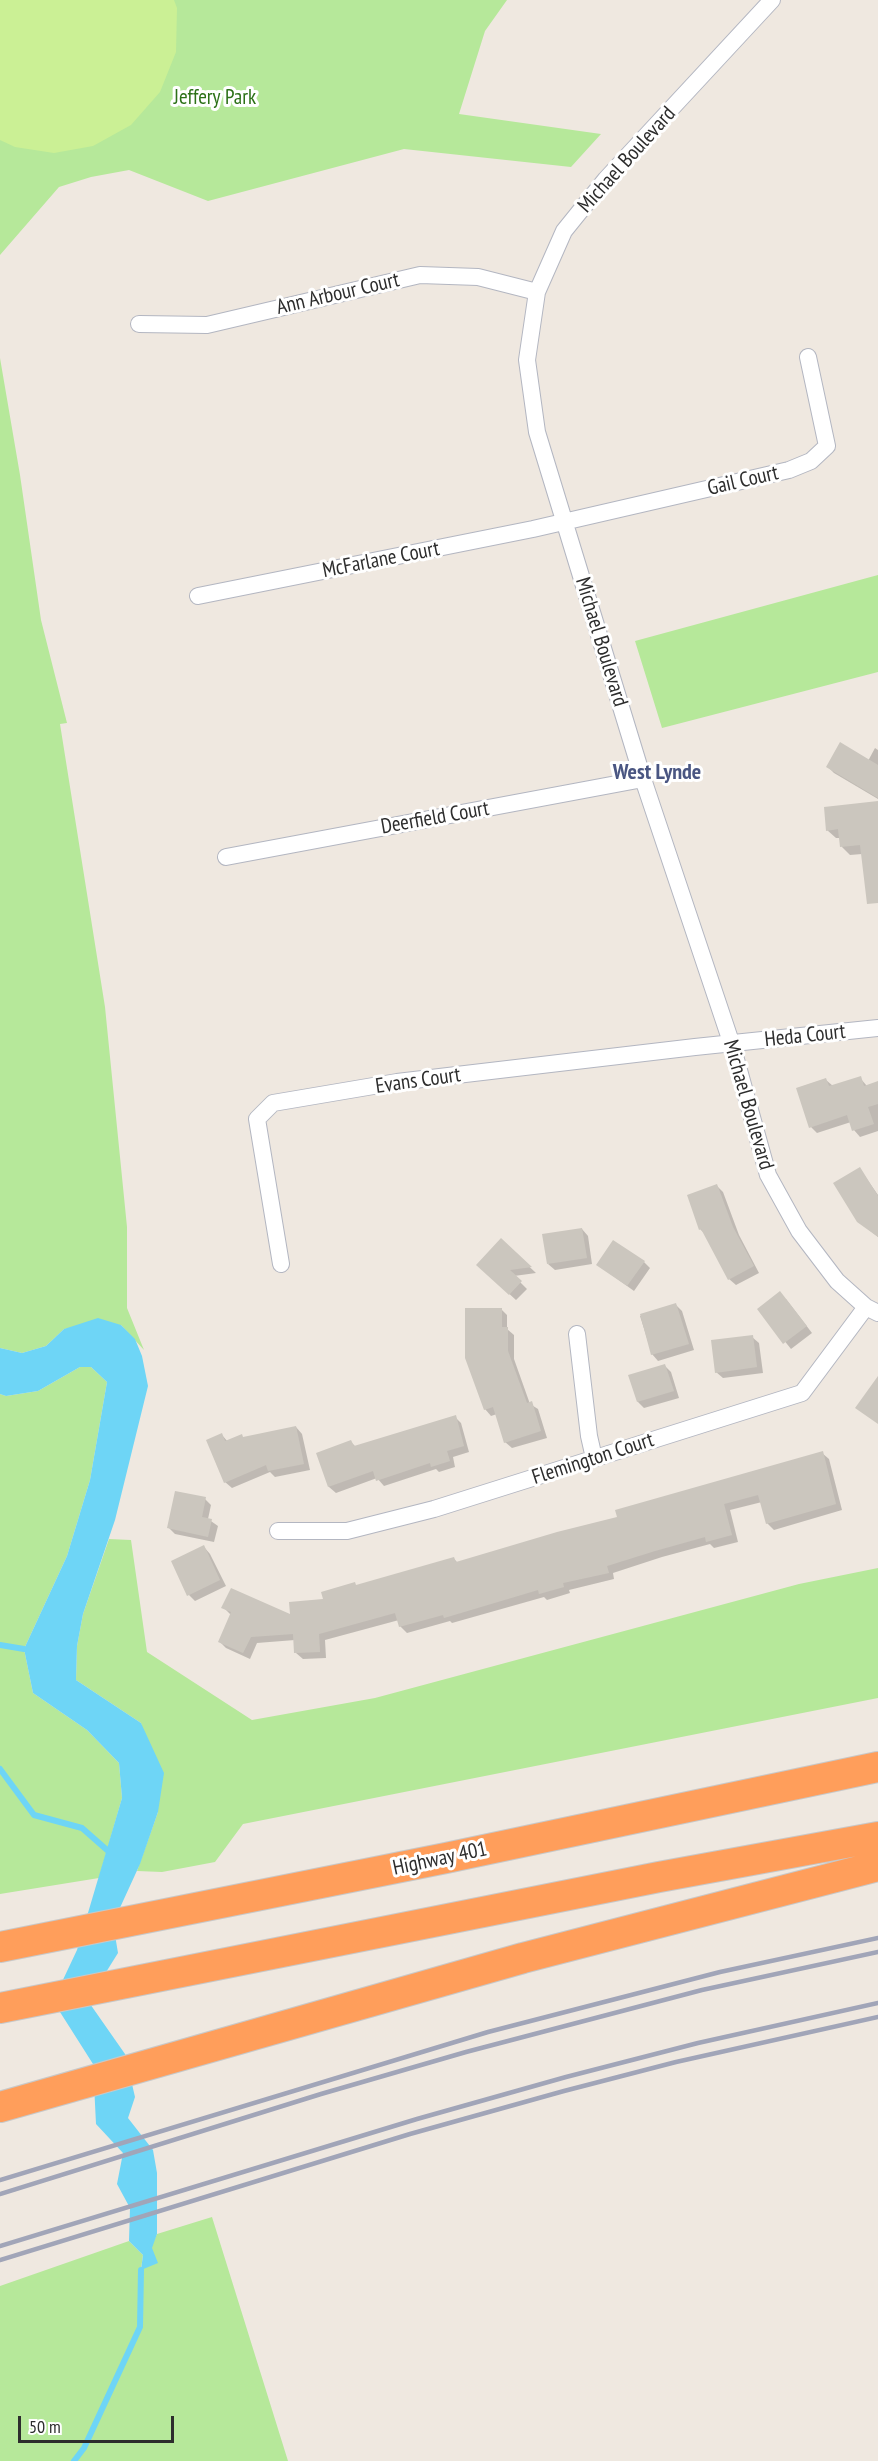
<!DOCTYPE html>
<html>
<head>
<meta charset="utf-8">
<style>
	body { margin:0 }
	#map { position:relative; width:878px; height:2461px; overflow:hidden; background:#efe8e0; font-family:"PT Sans Narrow",sans-serif }
	canvas { display:block }
	.scale { position:absolute; left:18px; top:2416px; width:156px; height:27px; box-sizing:border-box; border:3px solid #2d2d2d; border-top:0; padding-left:8px; font-size:18px; line-height:21px; white-space:nowrap; color:#2d2d2d; -webkit-text-stroke:4px #fff; paint-order:stroke }
</style>
</head>
<body>
<div id="map">
<canvas width="878" height="2461"></canvas>
<div class="scale">50 m</div>
</div>
<script>
const c = document.querySelector('canvas').getContext('2d');
c.lineJoin = 'round';
function paint(path, color) { c.fillStyle = color; c.fill(path, 'evenodd'); }
const poly = rows => new Path2D(rows.map(r => 'M' + r).join(''));
function stroke(path, color, width, dash) { c.strokeStyle = color; c.lineWidth = width; c.lineCap = dash ? 'butt' : 'round'; c.setLineDash(dash || []); c.stroke(path); }
function label(font, color, halo, rows, align = 'center') {
  c.font = font + ' "PT Sans Narrow",sans-serif'; c.lineWidth = 6; c.setLineDash([]); c.textBaseline = 'middle'; c.strokeStyle = halo; c.fillStyle = color; for (const [text, x, y, turn = 0] of rows) {
    c.save(); c.translate(x, y); c.rotate((+turn || 0) * Math.PI / 180); c.textAlign = isNaN(turn) ? turn : align; if (halo) c.strokeText(text, 0, 0); c.fillText(text, 0, 0); c.restore();
  }
}
paint(poly([
	[0,0,507,0,485,31,459,114,601,134,571,167,404,149,208,201,129,170,91,177,59,187,0,255],
	[0,358,20,475,41,620,67,723,60,724,105,1007,127,1227,127,1308,144,1350,121,1325,64,1329,46,1346,22,1353,0,1348],
	[878,575,878,672,662,728,635,641],
	[80,1367,91,1367,107,1382,90,1480,67,1556,24,1649,33,1693,87,1730,119,1763,122,1798,99,1878,0,1894,0,1394,6,1396,38,1391],
	[109,1539,131,1540,147,1652,252,1720,375,1698,799,1584,878,1568,878,1698,243,1824,215,1862,162,1872,137,1871,158,1812,141,1723,76,1680,77,1646,83,1614],
	[212,2217,288,2461,0,2461,0,2286,129,2241,143,2255,141,2269,157,2234]
]), '#b6e89a');
paint(poly([
	[0,0,174,0,177,8,176,52,160,92,131,125,93,146,54,153,15,147,0,140]
]), '#cbf095');
paint(poly([
	[98,1318,121,1325,135,1339,142,1356,148,1386,115,1520,83,1614,77,1646,76,1680,141,1723,164,1773,158,1812,140,1864,113,1923,118,1953,88,2001,125,2054,135,2097,128,2118,153,2150,157,2173,157,2234,152,2248,158,2263,141,2270,143,2255,129,2241,130,2208,117,2184,123,2153,96,2124,93,2064,53,2001,77,1950,122,1798,119,1763,87,1730,33,1693,24,1649,67,1556,90,1480,107,1382,91,1367,80,1367,38,1391,6,1396,0,1394,0,1348,22,1353,46,1346,64,1329]
]), '#6ed5f6');
paint(poly([
	[875,748,878,750,878,799,834,773,828,767,868,761],
	[878,804,878,902,862,854,850,855,842,847,841,838,836,838,827,830],
	[860,1078,867,1086,878,1083,878,1131,860,1137,854,1130,851,1122,817,1133,811,1127,826,1080,833,1086],
	[860,1169,878,1195,878,1237,858,1221],
	[717,1186,723,1192,739,1235,759,1273,736,1285,729,1279,706,1235,700,1229],
	[582,1229,588,1236,592,1264,555,1270,548,1264],
	[501,1240,536,1273,514,1276,527,1289,516,1300,484,1271],
	[644,1262,650,1268,634,1291,598,1265],
	[786,1299,812,1333,791,1349,759,1309],
	[676,1305,682,1311,694,1350,658,1361,652,1354,640,1316],
	[501,1309,507,1315,507,1329,514,1335,514,1359,530,1404,538,1409,547,1438,512,1448,505,1442,497,1414,491,1416,485,1409],
	[752,1337,759,1343,763,1373,723,1378,716,1372],
	[665,1366,671,1372,679,1398,644,1408,638,1402,630,1376],
	[455,1417,461,1423,469,1452,453,1457,455,1467,439,1472,436,1469,384,1486,377,1478,336,1493,329,1487,318,1454,351,1442,356,1447],
	[296,1427,302,1434,310,1470,275,1477,270,1472,232,1488,225,1482,222,1435,228,1442],
	[822,1453,829,1459,842,1510,774,1530,767,1523,762,1502,730,1510,738,1542,714,1548,710,1544,662,1557,613,1573,614,1579,569,1590,570,1593,547,1600,544,1597,452,1623,450,1621,407,1633,400,1626,399,1620,325,1640,326,1658,303,1659,296,1653,295,1640,257,1643,250,1659,226,1648,220,1642,231,1615,223,1607,291,1617,357,1586,454,1559,458,1563,619,1518],
	[205,1499,211,1505,208,1519,218,1526,214,1542,175,1534,168,1527],
	[204,1547,210,1554,226,1586,195,1601,189,1595]
]), '#0003');
stroke(poly([
	[0,1645,24,1649],
	[0,1769,34,1815,82,1828,107,1850],
	[74,2461,84,2448,140,2327,141,2270]
]), '#6ed5f6', 6);
paint(poly([
	[840,742,878,765,878,798,826,767],
	[878,801,878,903,867,904,860,845,840,847,838,829,826,831,824,807],
	[861,1076,864,1086,878,1081,878,1104,868,1107,874,1124,852,1131,847,1115,809,1128,796,1088,826,1078,829,1086],
	[860,1167,878,1196,878,1237,857,1222,833,1183],
	[717,1184,733,1227,754,1266,728,1280,701,1229,699,1230,687,1195],
	[582,1228,587,1258,547,1264,542,1234],
	[501,1238,532,1267,510,1270,522,1281,509,1295,476,1265],
	[613,1240,645,1261,627,1286,596,1265],
	[780,1291,807,1326,783,1344,757,1309],
	[676,1303,689,1344,651,1355,640,1314],
	[465,1308,502,1308,502,1327,508,1327,508,1351,527,1403,532,1401,541,1431,504,1443,493,1407,484,1410,465,1358],
	[753,1335,757,1367,715,1373,711,1340],
	[665,1364,674,1391,637,1402,628,1375],
	[878,1376,878,1424,855,1408],
	[456,1415,464,1446,447,1451,450,1461,431,1467,430,1463,376,1481,373,1471,328,1487,316,1453,351,1440,354,1446],
	[296,1426,304,1464,268,1471,266,1465,224,1483,206,1440,222,1433,225,1441,242,1434,243,1437],
	[823,1451,836,1504,766,1524,758,1495,724,1504,732,1535,706,1542,705,1537,655,1551,607,1566,609,1573,563,1583,564,1587,539,1594,538,1590,444,1618,443,1615,399,1627,395,1613,319,1634,320,1652,294,1653,293,1634,251,1637,243,1653,218,1642,231,1612,221,1608,231,1588,290,1614,289,1602,323,1599,321,1592,355,1582,356,1585,454,1557,456,1562,557,1532,617,1517,615,1510],
	[175,1491,206,1497,202,1517,212,1519,208,1537,167,1528],
	[204,1545,220,1580,187,1596,171,1561]
]), '#cbc6be');
const street = poly([
	[772,0,606,179,564,231,537,292,527,360,537,432,643,779,732,1045,768,1175,799,1231,837,1281,866,1307,878,1313],
	[139,324,207,325,420,275,478,277,537,292],
	[198,596,533,529,789,470,811,461,827,446,808,357],
	[226,857,643,779],
	[281,1264,257,1119,273,1103,397,1082,695,1047,878,1028],
	[577,1334,589,1436,594,1458],
	[278,1531,347,1531,434,1509,802,1393,866,1307]
]);
const highway = poly([
	[0,1947,446,1858,878,1767],
	[0,2008,659,1877,878,1837],
	[0,2107,523,1958,878,1866]
]);
stroke(street, '#b3b6c1', 18);
stroke(highway, '#c8c8c8', 32);
stroke(street, '#fff', 16);
stroke(highway, '#ff9e5b', 30);
stroke(poly([
	[0,2180,488,2032,720,1972,878,1938],
	[0,2194,321,2094,466,2052,702,1990,878,1952],
	[0,2246,417,2119,566,2077,698,2043,878,2003],
	[0,2260,410,2134,564,2091,676,2062,878,2017]
]), '#a1a5b8', 4.5);
label('21px', '#2c7117', '#fff', [
	["Jeffery Park",215,98]
]);
label('21px', '#2d2d2d', '#fff', [
	["Michael Boulevard",627,160,-48],
	["Ann Arbour Court",338,294,-13],
	["Gail Court",743,481,-13],
	["McFarlane Court",381,560,-11],
	["Michael Boulevard",601,642,73],
	["Deerfield Court",435,818,-10],
	["Heda Court",805,1036,-6],
	["Evans Court",418,1081,-8],
	["Michael Boulevard",748,1105,74],
	["Flemington Court",593,1459,-18],
	["Highway 401",440,1859,-12]
]);
label('bold 22px', '#4a5682', '#fff', [
	["West Lynde",657,773]
]);
</script>
</body>
</html>
